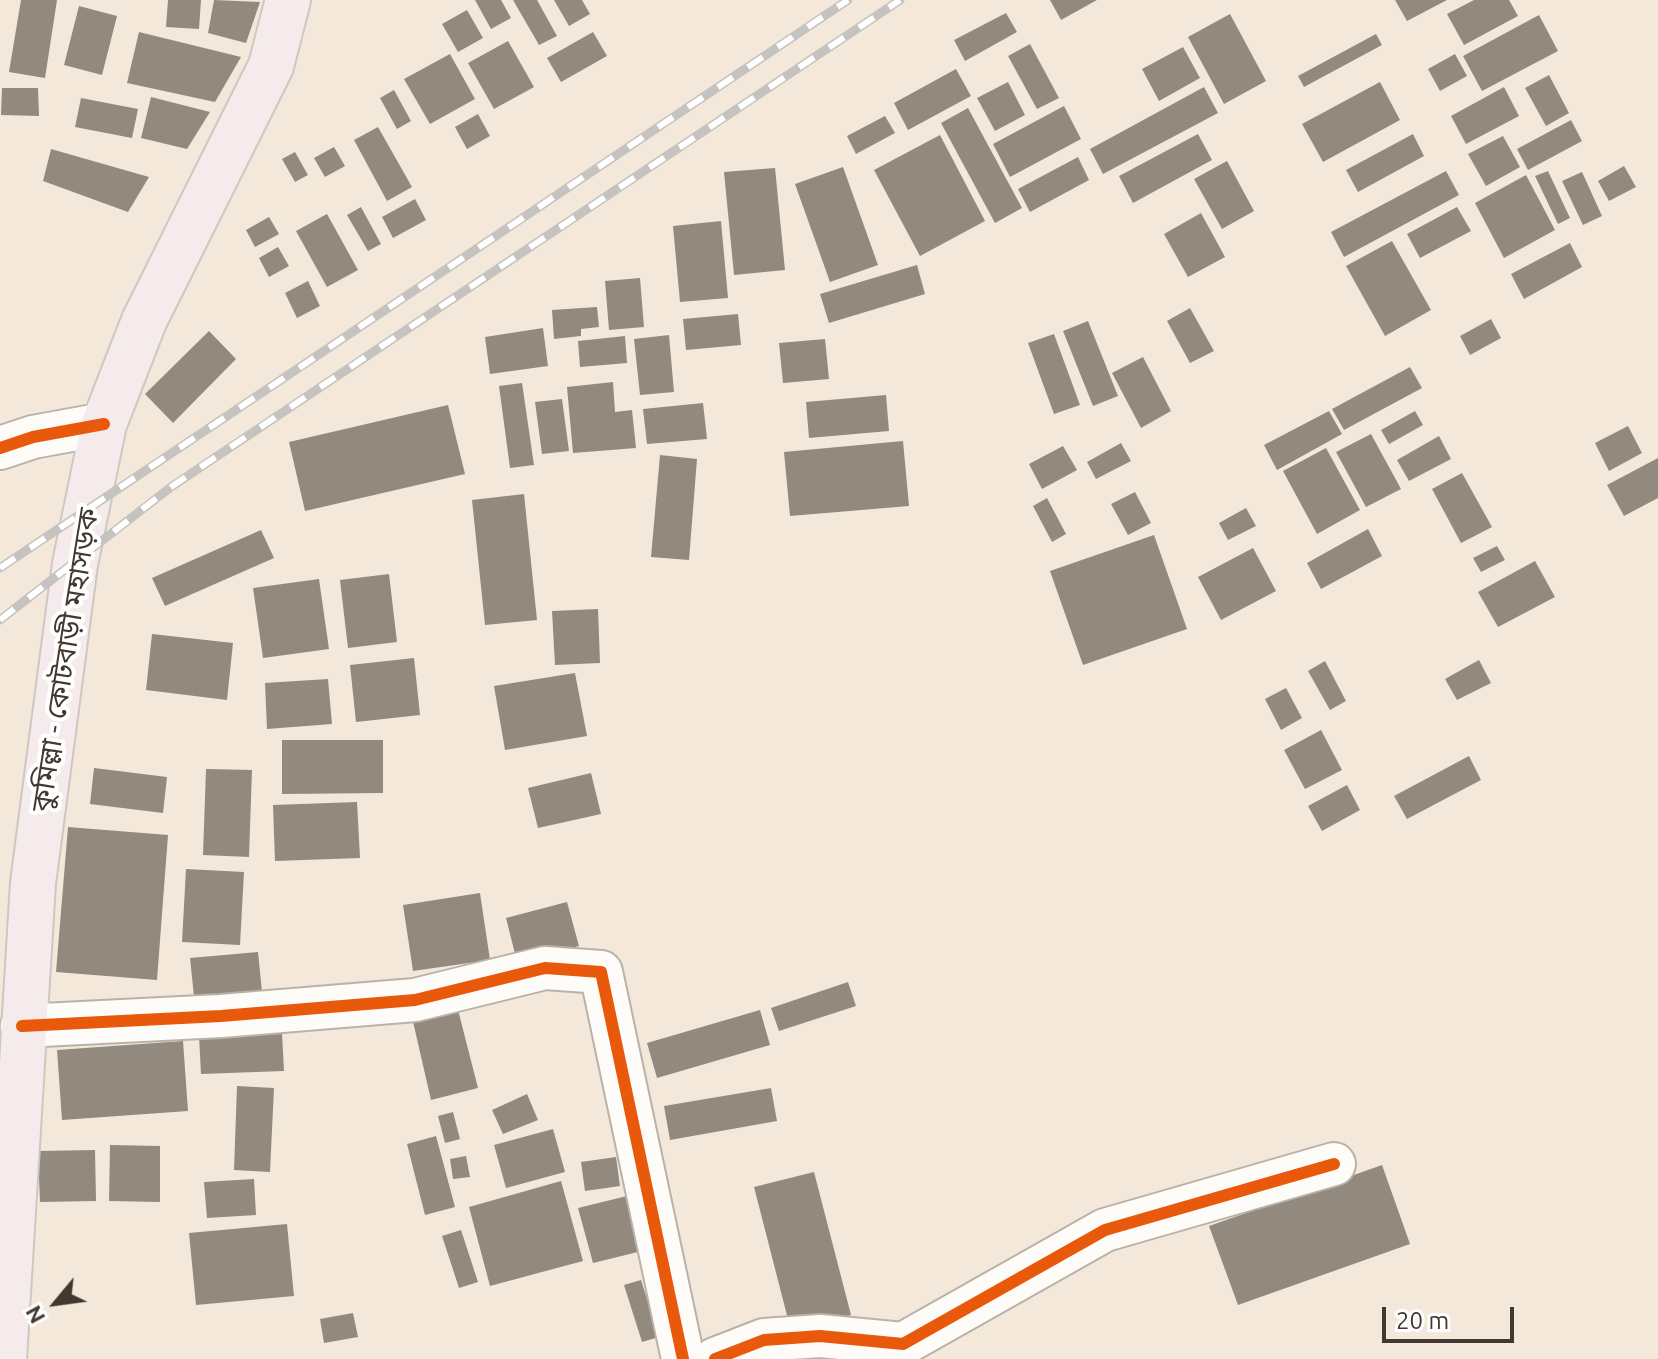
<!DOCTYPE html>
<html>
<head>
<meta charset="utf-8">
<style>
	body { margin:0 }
	#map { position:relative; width:1658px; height:1359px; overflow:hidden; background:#f4e8da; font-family:Ubuntu,sans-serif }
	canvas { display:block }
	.north { position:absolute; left:16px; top:1263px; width:80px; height:80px; -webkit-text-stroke:6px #fff; paint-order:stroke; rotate:241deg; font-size:22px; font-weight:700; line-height:32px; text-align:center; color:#41392f }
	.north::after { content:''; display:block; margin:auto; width:28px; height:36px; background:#41392f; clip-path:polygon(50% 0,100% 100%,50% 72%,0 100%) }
	.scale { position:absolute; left:1382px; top:1307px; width:132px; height:36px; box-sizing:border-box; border:4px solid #41392f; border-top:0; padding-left:10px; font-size:24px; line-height:28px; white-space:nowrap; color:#41392f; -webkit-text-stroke:6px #fff; paint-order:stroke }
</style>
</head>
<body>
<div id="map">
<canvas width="1658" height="1359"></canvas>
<div class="north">N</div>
<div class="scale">20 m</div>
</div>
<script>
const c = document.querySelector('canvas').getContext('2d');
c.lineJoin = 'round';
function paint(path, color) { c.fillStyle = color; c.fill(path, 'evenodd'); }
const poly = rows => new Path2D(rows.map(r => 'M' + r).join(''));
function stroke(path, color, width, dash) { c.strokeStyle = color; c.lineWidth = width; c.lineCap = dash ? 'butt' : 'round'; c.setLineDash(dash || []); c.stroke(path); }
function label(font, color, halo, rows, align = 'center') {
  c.font = font + ' Ubuntu,"Noto Sans Bengali",sans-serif'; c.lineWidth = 8; c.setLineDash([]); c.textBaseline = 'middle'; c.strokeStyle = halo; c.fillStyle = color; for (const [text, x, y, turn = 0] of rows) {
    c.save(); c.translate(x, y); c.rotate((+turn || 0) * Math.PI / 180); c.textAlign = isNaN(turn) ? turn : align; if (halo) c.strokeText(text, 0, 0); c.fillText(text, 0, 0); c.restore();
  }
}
paint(poly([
	[21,0,57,0,45,78,9,72],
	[168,0,201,0,199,29,166,27],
	[214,0,260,2,246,43,208,33],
	[475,0,501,0,511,18,491,29],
	[513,0,537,0,557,36,539,45],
	[554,0,582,0,590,14,569,26],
	[1050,0,1097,0,1061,20],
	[1395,0,1447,0,1407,21],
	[1474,0,1509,0,1518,16,1464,45,1447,14],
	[79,6,117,16,102,75,64,65],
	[467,10,483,38,458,52,442,24],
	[1006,13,1017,32,965,61,954,40],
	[1230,14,1266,81,1224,104,1188,37],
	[1539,15,1558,51,1482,91,1463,56],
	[139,32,241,57,215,102,127,83],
	[593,32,607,56,561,82,547,58],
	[1376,34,1382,45,1304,87,1298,76],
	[508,41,534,87,494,109,468,63],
	[1030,44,1059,98,1037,109,1008,56],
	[1183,47,1200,78,1159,101,1142,69],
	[450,54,475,99,430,124,404,79],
	[1455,54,1467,76,1440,91,1428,69],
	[956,69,971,96,908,130,894,103],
	[1549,75,1569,113,1546,126,1525,88],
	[1008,82,1025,115,995,131,977,98],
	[1380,82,1400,120,1323,162,1302,124],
	[1204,87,1218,113,1103,174,1090,149],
	[1504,87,1519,116,1466,144,1451,116],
	[2,88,38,88,39,116,1,115],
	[394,90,411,121,397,129,380,98],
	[151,97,210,112,187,149,141,138],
	[81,98,138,109,132,138,75,127],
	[1064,106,1081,139,1010,177,993,144],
	[968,108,1022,208,995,223,941,123],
	[478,114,490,136,467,149,455,127],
	[885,116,895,133,856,154,847,136],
	[1571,120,1582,141,1528,170,1517,149],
	[378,127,412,187,387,201,354,140],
	[1198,134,1212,160,1133,203,1119,176],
	[1413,134,1424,156,1358,192,1346,170],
	[940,135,985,221,920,256,874,170],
	[1503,136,1520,167,1486,186,1468,154],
	[334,147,345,166,325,177,314,158],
	[51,149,149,177,128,212,43,181],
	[295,152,308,175,295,182,282,159],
	[1078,157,1089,180,1030,212,1018,189],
	[1227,161,1254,211,1222,229,1194,179],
	[1624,166,1636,187,1609,201,1598,181],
	[843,167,878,265,830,282,795,184],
	[775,168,785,270,734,275,724,172],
	[1446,171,1459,195,1344,257,1331,232],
	[1548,171,1570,218,1558,224,1535,176],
	[1582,172,1602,216,1583,225,1562,181],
	[1526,175,1555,230,1504,258,1475,203],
	[415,199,426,220,393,238,382,217],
	[361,207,381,244,368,251,347,215],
	[1457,207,1471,231,1420,258,1407,234],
	[1201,213,1225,257,1188,277,1164,234],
	[327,214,358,270,327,287,296,231],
	[269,217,279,234,255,247,246,230],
	[721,221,728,298,680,302,673,226],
	[1392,241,1431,310,1385,336,1346,266],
	[1570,243,1582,267,1524,299,1511,274],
	[278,247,289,266,269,277,259,258],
	[917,265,925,294,829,323,820,294],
	[640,278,644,327,609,330,605,281],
	[308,281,320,306,297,318,285,293],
	[597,307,599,327,581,329,581,336,554,339,552,310],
	[1190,308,1214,351,1190,363,1167,321],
	[738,314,741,345,686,350,683,319],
	[1491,319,1501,338,1470,355,1460,336],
	[1088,321,1118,396,1093,406,1063,331],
	[543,328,548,366,490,374,485,337],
	[209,331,236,359,173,423,145,394],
	[1054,334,1080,405,1054,414,1028,343],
	[669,335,674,392,640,395,634,339],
	[625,336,627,363,580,367,578,341],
	[825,339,829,379,783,383,779,343],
	[1143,357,1171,411,1141,428,1112,373],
	[1410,367,1422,388,1344,430,1332,409],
	[613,382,615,412,632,410,636,448,573,453,567,387],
	[522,383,534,465,510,468,499,386],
	[886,395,889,431,809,438,806,402],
	[562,399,569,451,542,454,535,402],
	[703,403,707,439,647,444,643,409],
	[448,405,465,474,305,511,289,442],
	[1329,411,1342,434,1277,470,1264,445],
	[1415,411,1423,425,1389,444,1381,430],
	[1628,426,1642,453,1609,471,1595,443],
	[1371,434,1401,489,1366,507,1336,452],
	[1439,436,1451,459,1409,481,1397,460],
	[903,441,909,506,790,516,784,452],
	[1121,443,1131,461,1096,479,1087,462],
	[1063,446,1077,470,1042,489,1029,464],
	[1326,448,1360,510,1317,534,1283,471],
	[660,455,697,459,689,560,651,557],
	[1658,458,1658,498,1624,516,1607,485],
	[1462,473,1492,527,1461,543,1432,489],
	[1135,492,1151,523,1128,535,1111,504],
	[524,494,537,620,485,625,472,500],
	[1047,498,1066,534,1052,542,1033,506],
	[1246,508,1256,526,1228,540,1219,523],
	[1368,529,1382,556,1321,589,1307,563],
	[261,530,274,558,165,606,152,578],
	[1154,535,1187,629,1083,665,1050,571],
	[1497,546,1505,560,1481,572,1473,558],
	[1253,548,1276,591,1221,620,1198,577],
	[1535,561,1555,597,1498,627,1478,592],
	[389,574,397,642,348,648,340,580],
	[319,579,329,649,263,658,253,588],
	[598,609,600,663,555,665,552,611],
	[152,634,233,643,227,700,146,690],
	[414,658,420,715,356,722,350,665],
	[1479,660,1491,683,1457,700,1445,679],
	[1325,661,1346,701,1330,710,1308,671],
	[575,673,587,736,505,750,494,686],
	[328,679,332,724,267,729,265,683],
	[1286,688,1302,718,1281,730,1265,699],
	[1321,730,1342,770,1305,789,1284,750],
	[282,740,383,740,383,793,282,794],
	[1469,756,1481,780,1407,819,1394,796],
	[94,768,167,777,163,813,90,804],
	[206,769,252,770,249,857,203,855],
	[591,773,601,814,538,828,528,788],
	[1347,785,1360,810,1322,831,1308,806],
	[357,802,360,858,275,861,273,805],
	[68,827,168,835,157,980,56,972],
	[186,869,244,872,240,945,182,942],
	[480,893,490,960,413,971,403,905],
	[567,902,579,946,517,962,506,918],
	[258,952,262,992,194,997,190,958],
	[848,982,856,1006,779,1031,771,1008],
	[456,1002,478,1088,431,1100,411,1013],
	[760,1010,770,1045,657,1078,647,1043],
	[282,1033,284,1071,201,1074,199,1036],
	[183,1041,188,1111,62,1120,57,1050],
	[237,1086,274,1088,270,1172,234,1170],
	[771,1088,777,1121,670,1140,664,1106],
	[527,1094,538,1120,503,1134,492,1110],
	[453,1112,460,1139,445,1143,438,1116],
	[553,1129,565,1172,506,1188,494,1145],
	[436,1136,455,1207,425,1215,407,1144],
	[110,1145,160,1146,160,1202,109,1201],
	[95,1150,96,1201,40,1202,38,1151],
	[466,1156,470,1177,453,1179,450,1159],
	[616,1157,620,1186,585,1191,581,1162],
	[1382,1165,1410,1244,1238,1305,1209,1226],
	[814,1172,851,1315,791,1331,754,1187],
	[254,1179,256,1215,207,1218,204,1182],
	[561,1181,583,1261,490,1286,469,1207],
	[631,1195,646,1250,593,1263,578,1208],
	[287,1224,294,1296,196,1305,189,1233],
	[461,1230,478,1282,459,1288,442,1236],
	[641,1280,659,1337,642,1342,624,1285],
	[353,1313,358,1337,324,1343,320,1319]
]), '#928a7f');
const minor = poly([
	[0,448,33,437,104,424],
	[22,1026,221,1016,415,1000,545,968,601,972,683,1359],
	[715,1359,764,1340,820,1336,903,1344,1105,1230,1334,1164]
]);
const primary = poly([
	[4,1359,33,883,75,564,104,424,144,321,271,66,288,0]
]);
stroke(minor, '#bbb2a7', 46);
stroke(primary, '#cec8c0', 48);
stroke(minor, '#fdfcf9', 42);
stroke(primary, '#f6ebec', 44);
const rail = poly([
	[0,568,848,0],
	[0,620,171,487,900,0]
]);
stroke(rail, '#c5c3bf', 9);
stroke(rail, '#fff', 6, [18]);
stroke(poly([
	[0,448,33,437,104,424],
	[22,1026,221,1016,415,1000,545,968,601,972,683,1359],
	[715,1359,764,1340,820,1336,903,1344,1105,1230,1334,1164]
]), '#e8590c', 12);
label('28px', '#41392f', '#fff', [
	["কুমিল্লা - কোটবাড়ী মহাসড়ক",65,660,-81]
]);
</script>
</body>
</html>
